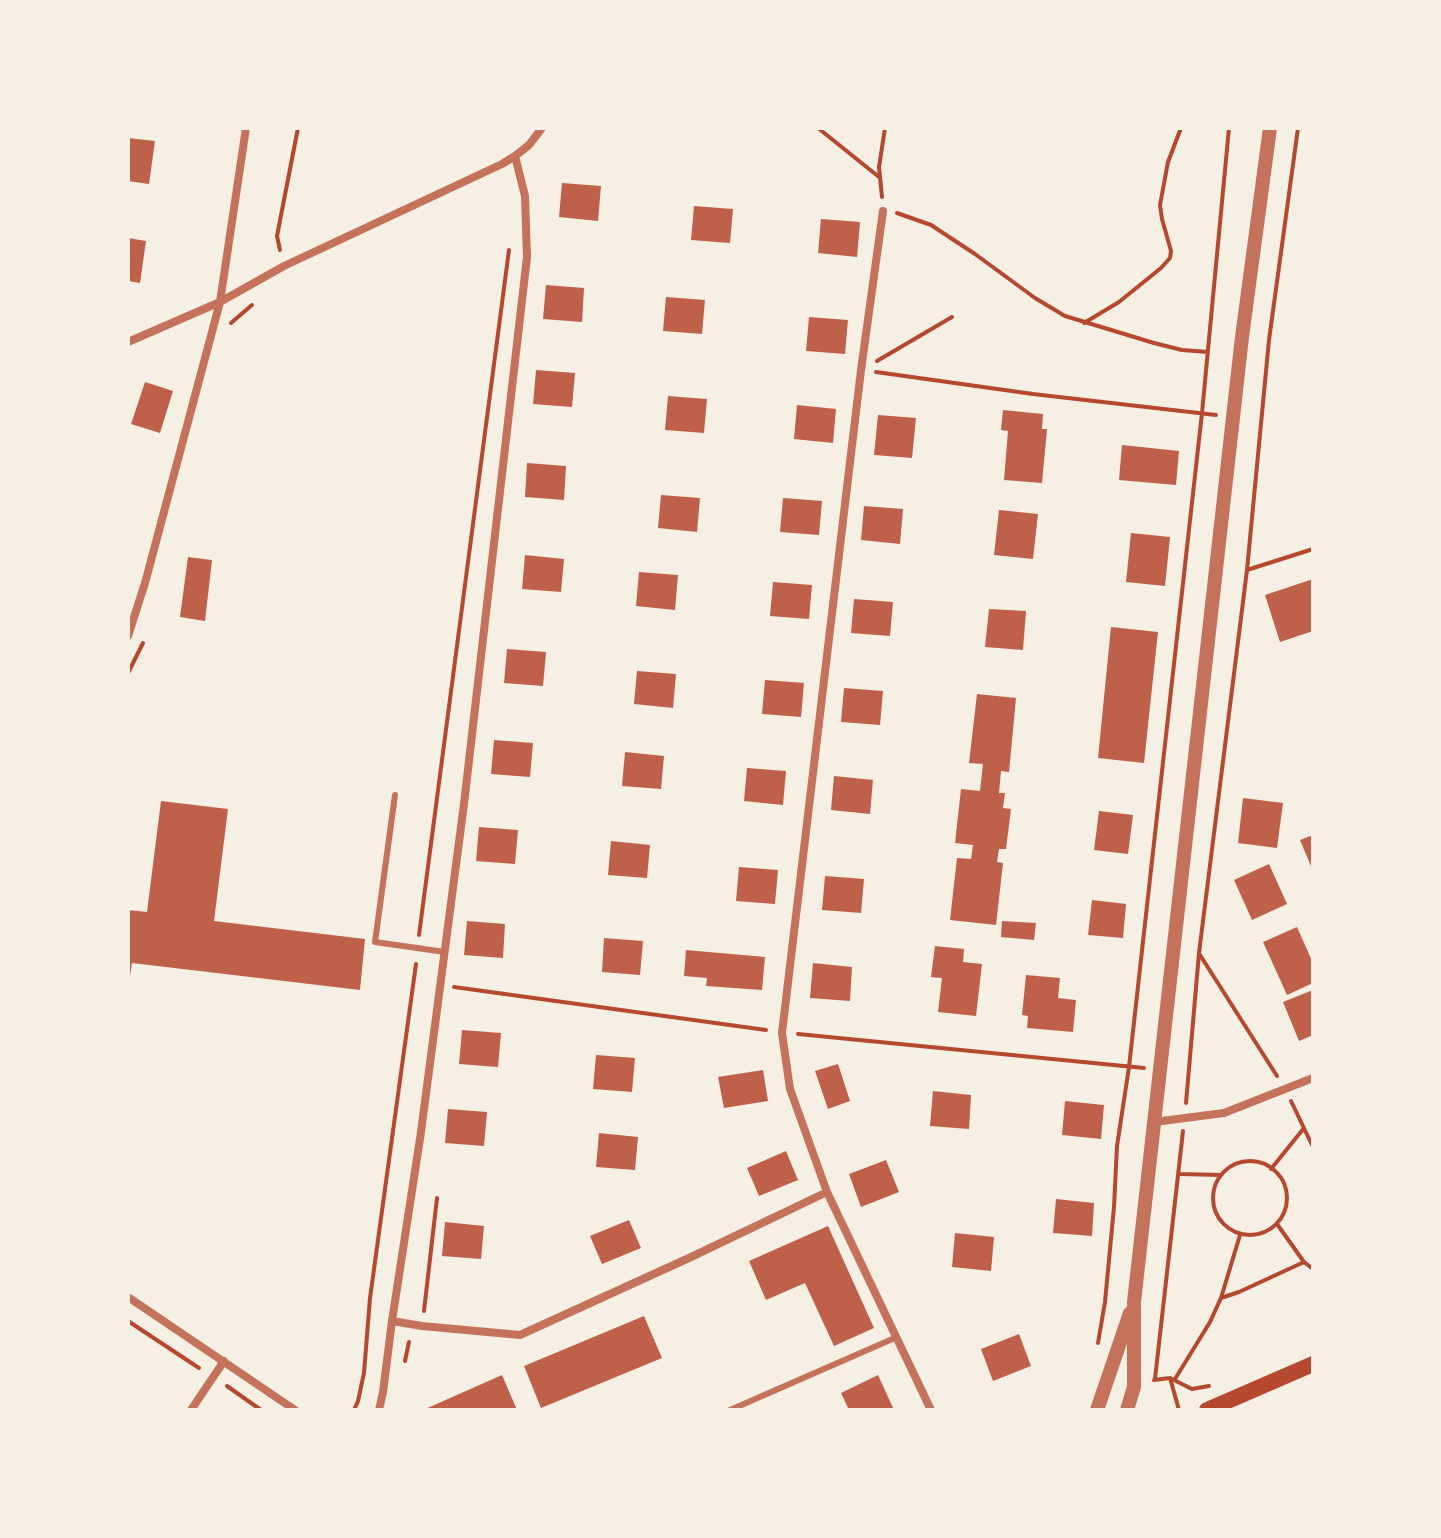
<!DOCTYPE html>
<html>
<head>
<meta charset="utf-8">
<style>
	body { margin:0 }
	#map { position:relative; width:1441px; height:1538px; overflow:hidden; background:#f6efe4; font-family:"Libre Baskerville",serif }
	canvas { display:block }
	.frame { position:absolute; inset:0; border:130px solid #f6efe4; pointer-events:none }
</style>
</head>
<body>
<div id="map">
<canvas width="1441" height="1538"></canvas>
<div class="frame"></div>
</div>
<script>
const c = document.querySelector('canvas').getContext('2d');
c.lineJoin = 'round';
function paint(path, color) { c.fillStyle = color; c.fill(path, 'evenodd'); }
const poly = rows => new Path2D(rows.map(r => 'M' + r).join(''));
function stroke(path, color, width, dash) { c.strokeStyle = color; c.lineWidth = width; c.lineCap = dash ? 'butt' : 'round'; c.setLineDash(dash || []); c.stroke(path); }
paint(poly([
	[128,138,155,141,149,184,128,181],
	[562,183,601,186,598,221,559,217],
	[694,206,733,209,730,243,691,240],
	[821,219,860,222,857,257,818,253],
	[128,238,146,241,140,283,128,281],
	[546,285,584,288,582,322,543,319],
	[666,297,705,300,702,334,663,331],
	[809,317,848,320,845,354,806,351],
	[536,370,575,373,572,407,533,404],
	[145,382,173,391,160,433,131,424],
	[668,396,707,399,704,433,665,430],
	[797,405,836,409,833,443,794,439],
	[1003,410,1043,414,1042,429,1047,429,1042,483,1004,480,1008,431,1001,430],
	[878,415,916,418,912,458,874,455],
	[1122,445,1179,451,1176,485,1119,480],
	[527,463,566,466,564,500,525,497],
	[661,495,700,498,697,532,658,528],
	[783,498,822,501,819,535,780,532],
	[864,506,903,509,900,544,861,540],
	[999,510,1038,514,1033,559,994,555],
	[1131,533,1170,537,1165,586,1126,582],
	[525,555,564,559,561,592,522,589],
	[188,557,212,560,205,621,180,617],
	[639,572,678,575,675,610,636,606],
	[1313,579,1313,631,1280,642,1265,595],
	[773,582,812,585,809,619,770,616],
	[854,599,893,602,890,636,851,633],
	[989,609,1026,611,1023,650,985,647],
	[1111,627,1158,632,1144,763,1098,758],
	[507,649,546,652,543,686,504,683],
	[637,671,676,674,673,708,634,704],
	[765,680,804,683,801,717,762,714],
	[844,688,883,691,880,725,841,722],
	[977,694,1016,698,1009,772,1001,771,999,793,1005,793,1003,808,1011,809,1006,849,999,849,997,862,1003,863,996,925,950,920,957,858,971,859,973,845,955,843,961,789,980,791,983,764,969,763],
	[494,740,533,743,530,777,491,774],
	[625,752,664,756,661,789,622,786],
	[747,768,786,771,783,805,744,801],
	[834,776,873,780,870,814,831,810],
	[1243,798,1283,803,1277,848,1238,843],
	[161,801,228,809,214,921,365,939,360,990,132,963,130,976,128,976,128,910,147,912],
	[1099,811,1133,815,1128,854,1094,850],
	[479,827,518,830,515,864,476,861],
	[1313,835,1313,871,1300,840],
	[611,841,650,845,647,878,608,875],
	[1269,864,1287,904,1252,920,1234,880],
	[739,867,778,870,775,904,736,901],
	[825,876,864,879,861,913,822,910],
	[1092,900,1126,904,1123,938,1088,935],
	[467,921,505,924,503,958,464,955],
	[1002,921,1036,923,1034,940,1001,937],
	[1297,927,1313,963,1313,983,1287,995,1263,942],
	[604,938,643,941,640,975,602,972],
	[935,946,964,949,963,962,982,964,976,1016,938,1012,942,978,931,977],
	[686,950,765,957,762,990,706,986,707,978,684,976],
	[813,963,852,967,850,1001,810,998],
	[1026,975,1060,978,1058,998,1076,1000,1073,1032,1027,1028,1028,1016,1022,1015],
	[1313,990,1313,1035,1299,1041,1283,1002],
	[462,1030,501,1033,498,1067,459,1064],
	[596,1055,635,1058,632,1092,593,1089],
	[838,1064,850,1101,828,1109,815,1071],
	[763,1070,768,1101,724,1108,718,1077],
	[933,1091,971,1095,969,1129,930,1126],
	[1065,1101,1104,1105,1101,1139,1062,1135],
	[448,1109,487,1112,484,1146,445,1143],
	[599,1133,638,1137,635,1170,596,1167],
	[786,1151,798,1180,759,1196,747,1168],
	[886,1160,899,1192,861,1207,849,1174],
	[1056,1199,1094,1203,1092,1236,1053,1233],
	[629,1220,641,1248,602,1264,590,1236],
	[445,1222,484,1226,481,1259,442,1256],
	[828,1226,874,1328,834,1346,805,1283,766,1300,749,1261],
	[955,1233,994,1237,991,1271,952,1267],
	[644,1316,662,1358,541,1408,524,1366],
	[1019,1334,1031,1366,993,1381,981,1349],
	[502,1375,517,1410,423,1410],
	[878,1375,894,1410,849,1410,841,1393]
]), '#bf614a');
stroke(poly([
	[818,128,879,177],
	[882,197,879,167,885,128],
	[897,213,931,225,975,254,1035,298,1065,316,1154,343,1182,350,1208,352],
	[280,250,277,236,298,128],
	[231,323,252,305],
	[1084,323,1119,302,1161,268,1170,258,1171,251,1162,219,1160,205,1168,162,1181,128],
	[877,361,952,317],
	[876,372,1033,394,1216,415],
	[1247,570,1313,549],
	[128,673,143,643],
	[419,935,509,250],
	[1200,955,1277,1076],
	[454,987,766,1030],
	[798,1034,1144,1068],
	[1291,1101,1313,1147],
	[1186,1103,1199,953,1247,570,1269,340,1298,128],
	'1213 1198a37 37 0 1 1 74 0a37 37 0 1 1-74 0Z',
	[1271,1169,1304,1128],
	[1180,1174,1221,1175],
	[1277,1224,1304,1262,1313,1269],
	[1221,1298,1240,1235],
	[424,1311,437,1198],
	[128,1321,199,1368],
	[1098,1343,1105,1302,1114,1207,1117,1146,1129,1067,1202,413,1229,128],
	[405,1361,409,1342],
	[1170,1378,1179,1410],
	[1155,1379,1183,1131],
	[1175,1379,1210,1322,1221,1298,1239,1292,1304,1262],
	[1154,1380,1170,1378,1192,1389,1209,1386],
	[227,1386,261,1410],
	[354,1410,358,1401,364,1373,370,1298,416,964]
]), '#b5482f', 4);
stroke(poly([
	[395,795,375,942,445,952],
	[730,1410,897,1337]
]), '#c5725c', 6);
stroke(poly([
	[883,211,861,370,782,1033,790,1089,827,1192,931,1410],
	[128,342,220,302,284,266,502,164,515,156],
	[128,636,145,583,220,302,246,128],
	[1154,1122,1224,1113,1313,1078],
	[128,1297,295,1410],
	[392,1321,422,1326,520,1335,689,1258,827,1192],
	[191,1410,224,1361],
	[379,1410,383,1392,392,1321,421,1132,464,804,527,257,525,196,515,156,529,145,542,128]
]), '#c5725c', 8);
stroke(poly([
	[1097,1410,1130,1313],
	[1127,1410,1134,1387,1134,1302,1242,337,1270,128]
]), '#c5725c', 14);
stroke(poly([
	[1207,1410,1313,1364]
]), '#b5482f', 16);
</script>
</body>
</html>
